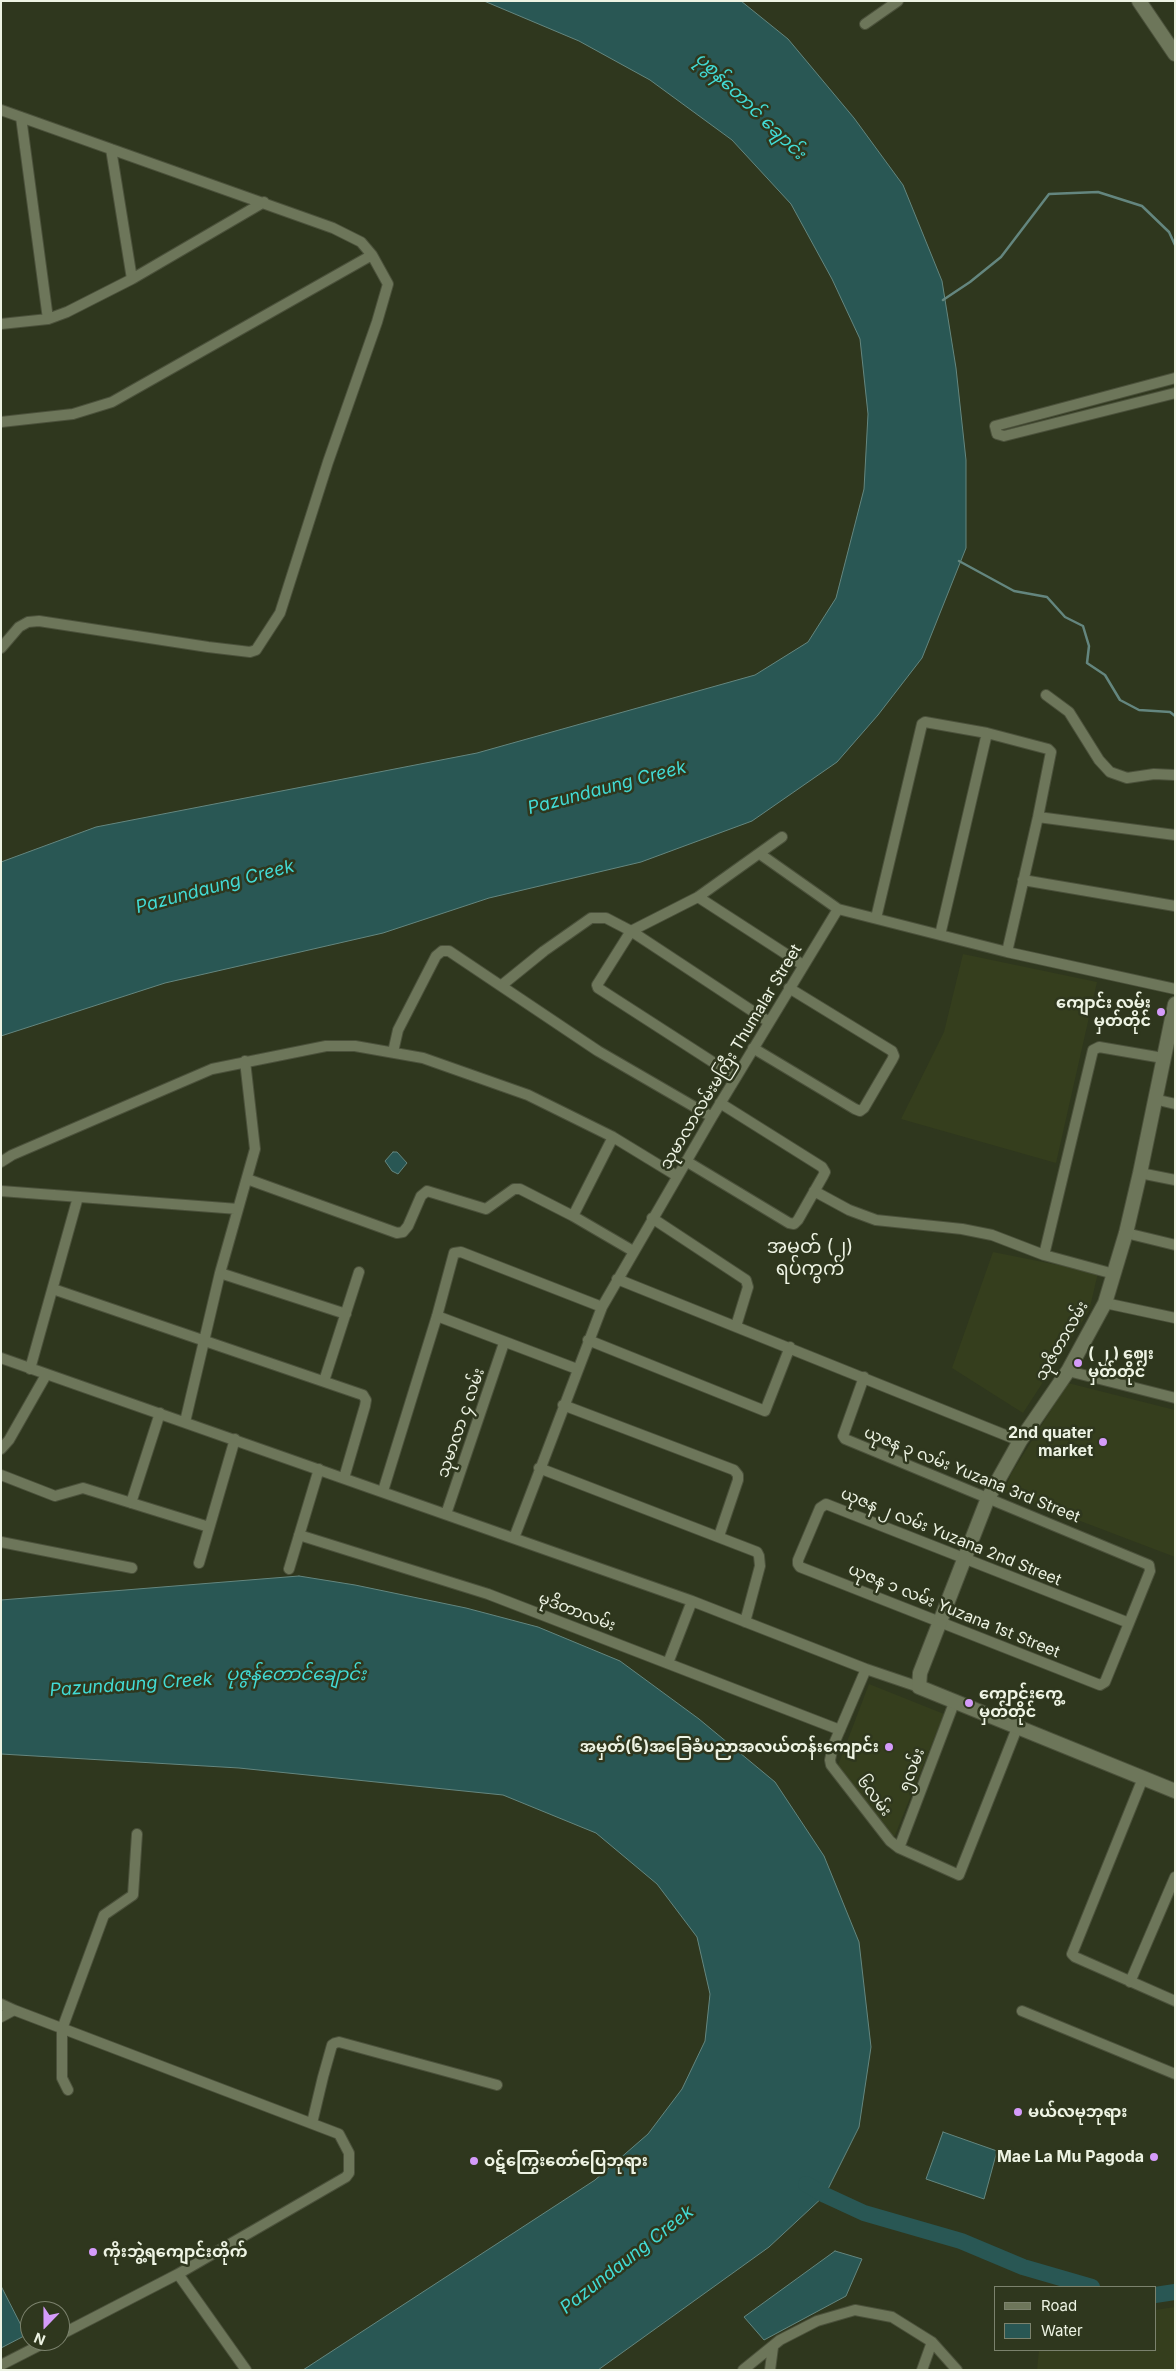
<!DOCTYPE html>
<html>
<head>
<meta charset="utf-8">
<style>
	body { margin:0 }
	#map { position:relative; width:1176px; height:2371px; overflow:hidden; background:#2f371e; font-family:Inter,sans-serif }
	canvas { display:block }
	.frame { position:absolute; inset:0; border:2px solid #edf3e3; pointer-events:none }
	.legend { position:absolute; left:994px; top:2286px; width:162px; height:65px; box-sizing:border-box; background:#2f371e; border:1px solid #7b826d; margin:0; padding:6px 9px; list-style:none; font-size:15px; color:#edf3e3 }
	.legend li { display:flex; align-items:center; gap:10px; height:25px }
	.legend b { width:25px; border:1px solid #7b826d }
	.north { position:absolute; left:20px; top:2301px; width:50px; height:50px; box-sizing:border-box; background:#2f371e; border:1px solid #7b826d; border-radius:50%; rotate:202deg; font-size:14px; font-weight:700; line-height:20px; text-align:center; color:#edf3e3 }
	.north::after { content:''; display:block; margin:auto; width:18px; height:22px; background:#d59bfa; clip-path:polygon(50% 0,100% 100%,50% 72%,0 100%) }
</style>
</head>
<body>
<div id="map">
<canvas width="1176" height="2371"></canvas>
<div class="frame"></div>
<ul class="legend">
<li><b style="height:6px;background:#6d765a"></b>Road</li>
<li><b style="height:14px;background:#295754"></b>Water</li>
</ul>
<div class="north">N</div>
</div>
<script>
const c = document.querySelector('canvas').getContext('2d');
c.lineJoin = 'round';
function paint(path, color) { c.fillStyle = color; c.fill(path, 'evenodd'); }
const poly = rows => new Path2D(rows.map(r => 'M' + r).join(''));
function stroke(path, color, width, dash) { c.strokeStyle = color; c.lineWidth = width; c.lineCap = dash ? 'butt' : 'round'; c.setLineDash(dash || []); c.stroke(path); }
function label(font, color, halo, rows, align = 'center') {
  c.font = font + ' Inter,"Noto Sans Myanmar",sans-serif'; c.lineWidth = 5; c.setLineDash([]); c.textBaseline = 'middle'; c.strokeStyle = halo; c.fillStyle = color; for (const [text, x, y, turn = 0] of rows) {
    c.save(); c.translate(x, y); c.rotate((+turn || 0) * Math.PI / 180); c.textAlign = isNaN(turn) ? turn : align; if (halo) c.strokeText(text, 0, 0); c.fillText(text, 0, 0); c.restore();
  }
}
paint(poly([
	[963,954,1097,982,1056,1163,901,1119,944,1032],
	[993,1252,1098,1273,1089,1311,1023,1413,952,1368],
	[1068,1383,1175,1410,1175,1557,1004,1492,1011,1474],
	[869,1684,944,1714,893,1840,837,1768],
	[1175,2307,1175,2370,1037,2370,1039,2350,1155,2350,1155,2310]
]), '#353e1d');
const water = poly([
	[484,1,741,1,788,39,854,118,903,185,942,281,956,368,966,460,966,548,922,658,878,715,837,762,752,821,641,862,489,898,383,933,165,983,1,1036,1,862,96,827,477,753,755,675,808,642,836,598,864,489,868,414,860,339,832,279,791,204,732,140,650,80,579,41,484,1],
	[393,1152,397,1152,407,1163,398,1174,392,1171,385,1161,393,1152],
	[299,1576,355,1585,466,1608,538,1627,620,1661,699,1719,775,1782,824,1856,859,1942,871,2047,859,2127,825,2195,769,2247,598,2370,303,2370,595,2180,648,2134,682,2089,705,2041,710,1994,697,1937,657,1884,596,1833,503,1795,239,1768,1,1754,1,1600,299,1576],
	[943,2132,997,2151,984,2199,926,2179,943,2132],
	[835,2251,862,2259,846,2296,764,2340,744,2317,835,2251],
	[1,2286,26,2335,1,2348,1,2286]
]);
paint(water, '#295754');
stroke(water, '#64867f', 1);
stroke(poly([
	[943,300,970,282,1001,257,1049,194,1098,192,1142,206,1169,232,1175,245],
	[959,561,1014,591,1047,597,1065,617,1083,626,1089,646,1087,663,1105,675,1120,700,1139,710,1170,712,1175,716]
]), '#64867f', 2.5);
stroke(poly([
	[806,2184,825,2195,864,2213,961,2241,1023,2267,1092,2287],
	[1155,2295,1175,2292]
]), '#295754', 16);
const minor = poly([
	[865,24,898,1],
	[1,110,333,228,361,242,372,255,388,284,377,322,328,462,280,613,256,650,250,652,208,647,39,621,28,622,19,627,1,648],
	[21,117,48,319],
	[111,149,132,279],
	[1,324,48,319,67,312,132,279,264,202],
	[1175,378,995,426,997,434,1004,436,1175,393],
	[1,422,73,414,112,402,372,255],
	[1046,695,1069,712,1099,760,1110,772,1127,778,1154,774,1175,775],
	[1038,817,1175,835],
	[760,854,838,909],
	[1023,880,1175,906],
	[698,897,803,965],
	[876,918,922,724,925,722,987,733,1048,749,1051,752,1038,817,1007,952],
	[631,931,597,985,598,988,736,1077],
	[631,931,698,897,782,837],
	[940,935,987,733],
	[502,985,544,951,591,918,606,918,631,931,769,1022],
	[753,1048,855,1109,860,1111,864,1108,892,1060,894,1056,892,1051,789,988],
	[393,1052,398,1030,436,956,442,951,449,951,598,1051,712,1117],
	[1154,1099,1175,1104],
	[686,1161,789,1223,794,1224,798,1220,823,1176,825,1172,822,1167,720,1103],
	[1,1162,12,1155,212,1069,326,1046,355,1046,423,1058,528,1095,613,1137,677,1176],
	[1140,1173,1175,1180],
	[247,1179,397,1233,403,1232,408,1226,421,1196,427,1191,486,1209,514,1189,520,1189,573,1216,633,1251],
	[1,1191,238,1209],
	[814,1191,849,1210,876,1220,962,1229,992,1235,1044,1255,1114,1274],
	[573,1216,613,1137],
	[652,1218,746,1280,748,1287,736,1326],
	[1126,1233,1175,1245],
	[1044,1255,1093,1050,1099,1047,1163,1058],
	[220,1273,346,1314],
	[617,1279,1020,1441],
	[53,1289,363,1395,366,1400,365,1406,344,1478],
	[1105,1303,1175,1318],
	[437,1316,577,1369],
	[588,1340,765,1411,790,1347],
	[1,1358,692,1601,866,1669,919,1687],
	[30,1369,78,1197],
	[1068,1371,1175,1398],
	[864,1377,843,1436,845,1439,1149,1565,1150,1571,1129,1623,1105,1682,1100,1685,800,1567,798,1564,798,1560,820,1508,826,1504,1129,1623],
	[324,1381,359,1272],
	[563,1405,734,1470,738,1475,738,1480,719,1536],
	[185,1422,220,1273,255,1149,245,1061],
	[1,1449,9,1440,46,1375],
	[539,1468,757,1552,759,1556,760,1566,745,1622],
	[1,1475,55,1496,83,1488,209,1527],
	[383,1491,437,1316,454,1253,461,1252,602,1307],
	[131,1503,160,1413],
	[446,1514,504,1343],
	[299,1535,488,1594,840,1730],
	[514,1538,602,1307,712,1117,838,909,1007,952,1175,989],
	[1,1542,132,1568],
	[199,1563,235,1439],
	[289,1569,319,1469],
	[668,1663,692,1601],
	[866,1669,833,1746,830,1760,831,1765,890,1841,899,1848,959,1875,1017,1728],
	[1143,1778,1072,1954,1075,1957,1175,2001],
	[899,1848,954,1703],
	[1130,1982,1175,1877],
	[1,2004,14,2010],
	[1022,2011,1175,2074],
	[1,2017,14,2010,339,2134,349,2153,349,2173,346,2177,178,2274,60,2335],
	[68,2090,62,2078,62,2029,104,1915,133,1895,137,1834],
	[312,2123,323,2077,332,2045,335,2043,339,2042,497,2085],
	[178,2274,246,2370],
	[1,2365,48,2341],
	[743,2370,780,2340,817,2321,855,2310,892,2317,932,2342,957,2370],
	[770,2370,773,2347],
	[922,2370,932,2342]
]);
const secondary = poly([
	[1139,1,1175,54],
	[1175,1004,1140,1173,1126,1233,1105,1303,1068,1371,1020,1441,988,1498,920,1673,919,1687,1175,1791]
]);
stroke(minor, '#4b513b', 12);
stroke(secondary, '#4b513b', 16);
stroke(minor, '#6d765a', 10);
stroke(secondary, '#6d765a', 14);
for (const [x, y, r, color] of [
	[1161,1012,5,"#d59bfa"],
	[1078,1363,5,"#d59bfa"],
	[1103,1442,5,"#d59bfa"],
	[969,1703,5,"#d59bfa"],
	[889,1747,5,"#d59bfa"],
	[1018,2112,5,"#d59bfa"],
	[1154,2157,5,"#d59bfa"],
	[474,2161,5,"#d59bfa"],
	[93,2252,5,"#d59bfa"]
]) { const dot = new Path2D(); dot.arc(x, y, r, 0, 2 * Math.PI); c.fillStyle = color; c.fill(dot); stroke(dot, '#2f371e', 2); }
label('bold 16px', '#edf3e3', '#2f371e', [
	["ကျောင်း လမ်း",1151,1003,"right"],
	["မှတ်တိုင်",1151,1021,"right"],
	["( ၂ ) ဈေး",1088,1354],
	["မှတ်တိုင်",1088,1372],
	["2nd quater",1093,1433,"right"],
	["market",1093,1451,"right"],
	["ကျောင်းကွေ့",979,1694],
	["မှတ်တိုင်",979,1712],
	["အမှတ်(၆)အခြေခံပညာအလယ်တန်းကျောင်း",879,1747,"right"],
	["မယ်လမုဘုရား",1028,2112],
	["Mae La Mu Pagoda",1144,2157,"right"],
	["ဝဋ်ကြွေးတော်ပြေဘုရား",484,2161],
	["ကိုးဘွဲ့ရကျောင်းတိုက်",103,2252]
], 'left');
label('16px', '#edf3e3', '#2f371e', [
	["သုမာလာလမ်းမကြီး Thumalar Street",731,1057,-59],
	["သုဇိတာလမ်း",1062,1341,-60],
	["သုမာလာ ၄ လမ်း",461,1423,-71],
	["ယုဇန ၃ လမ်း Yuzana 3rd Street",972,1475,22],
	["ယုဇန ၂ လမ်း Yuzana 2nd Street",951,1537,22],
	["ယုဇန ၁ လမ်း Yuzana 1st Street",954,1611,22],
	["မုဒိတာလမ်း",577,1612,21],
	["၅လမ်း",912,1770,-69],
	["၆လမ်း",874,1796,53]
]);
label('italic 18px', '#42dbd5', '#2f371e', [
	["ပုစွန်တောင် ချောင်း",750,106,44],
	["Pazundaung Creek",607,788,-15],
	["Pazundaung Creek",215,887,-15],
	["ပုဇွန်တောင်ချောင်း",296,1675],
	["Pazundaung Creek",131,1685,-4],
	["Pazundaung Creek",627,2260,-38]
]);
label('19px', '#edf3e3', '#2f371e', [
	["အမှတ် (၂)",810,1247],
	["ရပ်ကွက်",810,1269]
]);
</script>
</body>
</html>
